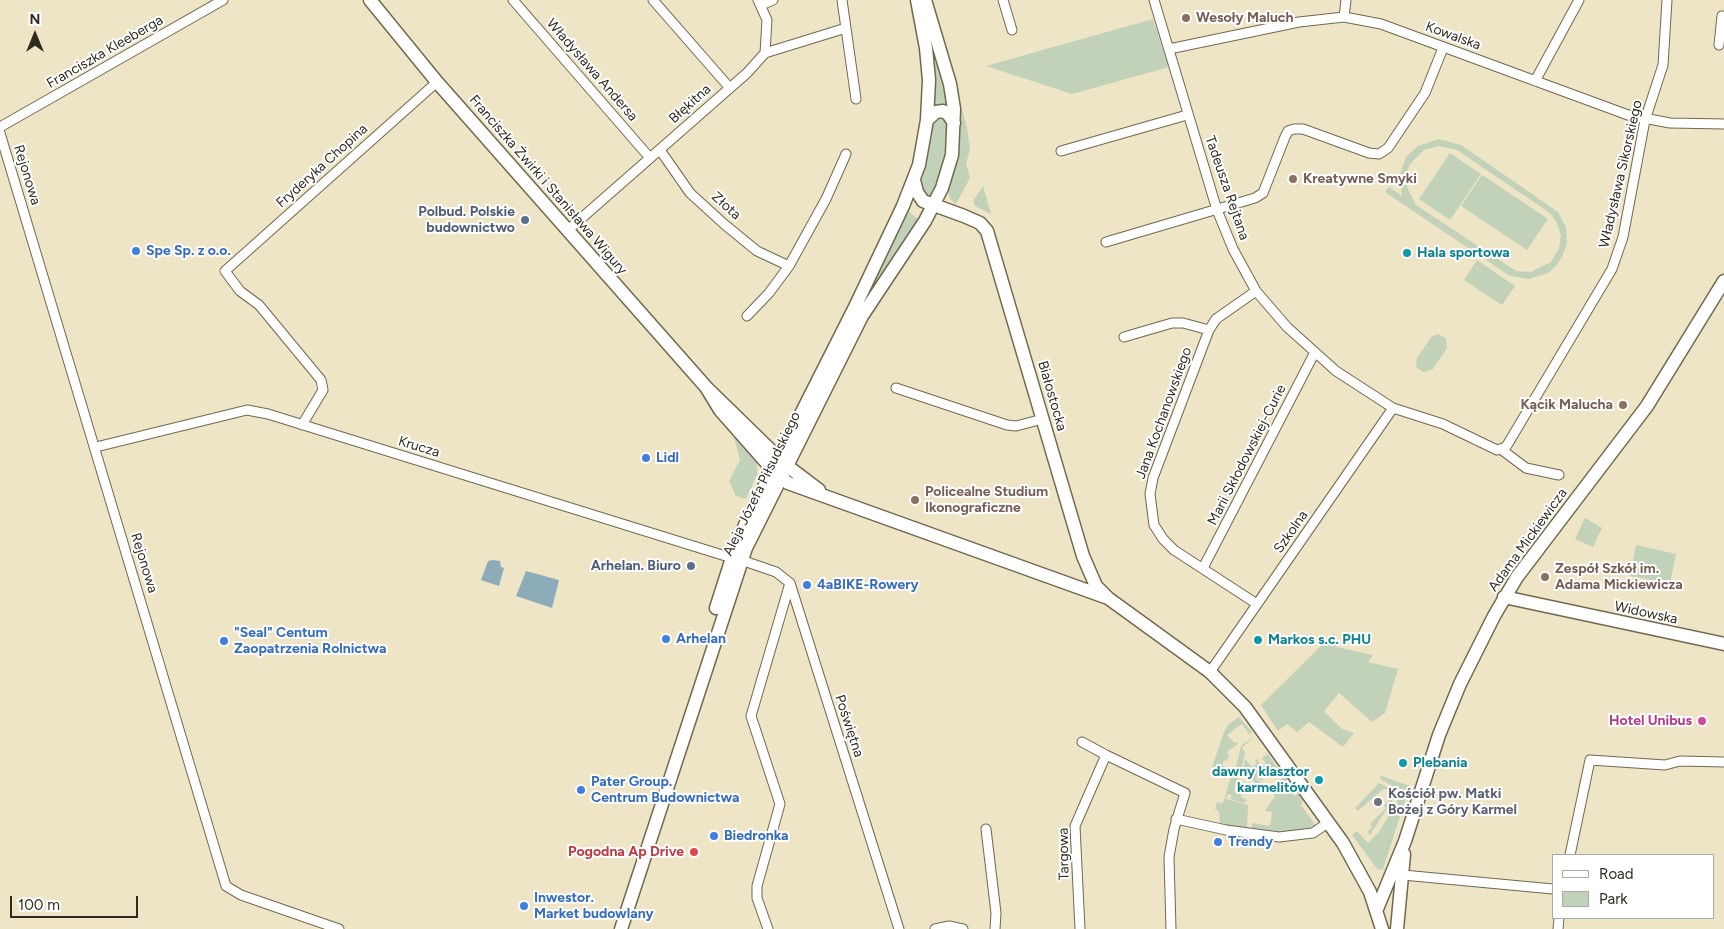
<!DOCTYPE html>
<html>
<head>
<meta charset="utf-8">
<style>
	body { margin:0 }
	#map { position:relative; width:1724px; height:929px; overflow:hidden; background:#eee4c6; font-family:Figtree,sans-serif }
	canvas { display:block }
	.legend { position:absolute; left:1552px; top:854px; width:162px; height:65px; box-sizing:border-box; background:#fff; border:1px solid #abaaa5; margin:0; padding:6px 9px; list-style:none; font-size:15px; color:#2e2b1f }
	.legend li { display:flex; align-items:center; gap:10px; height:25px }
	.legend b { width:25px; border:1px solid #abaaa5 }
	.north { position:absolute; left:10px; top:10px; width:50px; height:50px; -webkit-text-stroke:4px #fff; paint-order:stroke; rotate:0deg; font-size:14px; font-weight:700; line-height:20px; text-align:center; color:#2e2b1f }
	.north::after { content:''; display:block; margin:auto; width:18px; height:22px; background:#2e2b1f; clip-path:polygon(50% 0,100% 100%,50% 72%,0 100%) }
	.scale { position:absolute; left:10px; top:896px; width:128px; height:22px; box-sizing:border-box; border:2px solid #2e2b1f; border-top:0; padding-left:6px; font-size:15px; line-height:18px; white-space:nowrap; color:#2e2b1f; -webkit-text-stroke:4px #fff; paint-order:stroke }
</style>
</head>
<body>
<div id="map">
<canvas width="1724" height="929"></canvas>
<ul class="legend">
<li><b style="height:6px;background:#fff"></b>Road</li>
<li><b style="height:14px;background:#c2d2b9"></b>Park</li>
</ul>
<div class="north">N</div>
<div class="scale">100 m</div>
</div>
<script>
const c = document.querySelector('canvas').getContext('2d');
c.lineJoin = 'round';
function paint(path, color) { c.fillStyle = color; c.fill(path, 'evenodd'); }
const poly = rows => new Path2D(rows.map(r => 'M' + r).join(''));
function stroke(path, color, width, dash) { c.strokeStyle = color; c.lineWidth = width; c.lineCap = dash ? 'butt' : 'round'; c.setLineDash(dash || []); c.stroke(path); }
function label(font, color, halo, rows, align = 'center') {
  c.font = font + ' Figtree,sans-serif'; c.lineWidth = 4; c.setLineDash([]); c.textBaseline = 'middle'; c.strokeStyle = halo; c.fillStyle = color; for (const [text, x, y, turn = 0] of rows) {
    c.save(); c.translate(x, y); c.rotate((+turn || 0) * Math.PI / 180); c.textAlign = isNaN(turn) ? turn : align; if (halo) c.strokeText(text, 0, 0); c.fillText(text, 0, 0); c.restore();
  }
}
paint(poly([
	[1153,19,1169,67,1072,94,986,66],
	[932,47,944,86,949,107,941,105,933,106],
	[956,88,967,128,970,150,966,163,970,178,956,204,950,199,948,190,959,142],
	[942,118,948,121,948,138,945,161,934,195,930,198,925,197,921,182,930,145,932,124],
	[1439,139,1461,145,1558,212,1566,227,1567,243,1562,257,1556,266,1548,273,1529,279,1510,276,1385,192,1389,187,1402,196,1400,174,1406,157,1418,146],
	[1439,146,1457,150,1550,213,1556,221,1561,235,1559,248,1551,262,1531,272,1516,271,1416,205,1407,187,1407,172,1410,164,1424,150],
	[1450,153,1481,174,1450,220,1419,199],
	[1482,175,1548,219,1527,250,1461,206],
	[983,186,991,214,975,206,973,201],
	[908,211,919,220,870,291],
	[1477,260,1515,286,1502,305,1464,280],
	[1438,334,1446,338,1447,348,1433,369,1423,372,1416,367,1417,358,1431,337],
	[733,434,757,462,757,475,746,499,736,496,729,481,740,460],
	[1585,518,1602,528,1593,547,1575,539],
	[1636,545,1676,554,1670,584,1630,576],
	[1334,633,1336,647,1373,655,1368,662,1398,669,1385,713,1372,722,1339,693,1324,711,1342,729,1354,733,1343,747,1309,722,1297,732,1287,724,1278,731,1261,705],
	[1239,717,1252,732,1249,734,1242,724,1227,735,1234,743,1237,742,1238,744,1228,751,1227,754,1229,755,1227,761,1224,760,1222,765,1235,772,1241,746,1254,736,1242,748,1245,752,1241,771,1234,790,1238,794,1243,790,1241,797,1247,800,1244,803,1230,799,1232,795,1228,794,1226,799,1248,805,1247,829,1220,824,1219,811,1215,809,1217,802,1221,804,1224,801,1231,775,1212,767,1224,732,1229,724],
	[1268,754,1280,772,1272,771,1262,778,1263,782,1257,777,1256,779,1262,783,1258,785,1243,771,1245,759,1252,767,1257,764,1255,761,1257,759,1261,767,1266,764,1262,758],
	[1379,775,1410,786,1383,869,1378,870,1352,835,1357,831,1368,843,1379,832,1397,802,1396,788,1382,780],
	[1285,776,1288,779,1284,782,1286,784,1289,781,1296,790,1292,793,1295,796,1298,793,1303,801,1301,805,1316,826,1290,833,1251,829,1252,823,1270,826,1272,812,1265,811,1275,796,1269,789],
	[1379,783,1391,789,1393,791,1393,799,1370,835,1367,832,1372,827,1370,824,1386,808,1384,805,1392,798,1392,793,1388,789,1383,789,1358,811,1355,808]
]), '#c2d2b9');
paint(poly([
	[493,560,500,561,501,567,504,568,499,586,481,580,488,561],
	[526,571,559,580,552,608,516,596]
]), '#8bacb8');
const street = poly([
	[513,0,650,158],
	[653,0,729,87],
	[758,0,767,20,765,53],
	[842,0,856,99],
	[1003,0,1012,30],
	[1154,0,1217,210,1233,249,1256,291,1287,327,1336,371,1393,408,1443,424,1497,450,1506,447,1612,269,1623,237,1645,120,1663,65,1667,0],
	[761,5,773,0],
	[1344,17,1346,0],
	[1719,45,1722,16,1724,16],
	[1169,49,1299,22,1344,17,1381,24,1628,115,1670,123,1724,124],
	[1535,81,1579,0],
	[0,127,223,0],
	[0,133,226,886,241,895,339,929],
	[660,150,690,193,724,224,757,251,789,266,826,199,846,154],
	[1061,151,1187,115],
	[568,230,747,73,765,53,846,28],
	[1106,242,1255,198,1263,193,1285,137,1288,131,1294,129,1303,129,1369,153,1379,154,1388,148,1425,93,1443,48],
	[1256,291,1216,319,1209,330,1153,478,1150,494,1154,525,1163,539,1174,550,1257,604],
	[747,316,769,293,789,266],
	[1124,337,1172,323,1183,323,1209,330],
	[896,388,1007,425,1016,426,1043,419],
	[302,425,323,390,321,380,259,305,240,291,225,271,437,82],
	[96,447,247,410,268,414,732,558],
	[1502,450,1526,468,1559,475],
	[741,560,776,572,790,583,899,929],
	[1203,568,1314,354],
	[1210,672,1393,408],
	[1082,742,1106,755],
	[1176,819,1226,830,1279,837,1313,833,1329,822],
	[986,829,996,913,995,929],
	[1570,855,1590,760,1665,765,1680,761,1724,762],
	[1403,875,1553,889],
	[768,929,757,898,757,886,780,804,751,716,790,583],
	[935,929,949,926,963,929],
	[1080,929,1075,826,1106,755,1185,793,1174,829,1169,857,1171,929],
	[1558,929,1559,918]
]);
const secondary = poly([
	[370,0,437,82,706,387,786,465,819,490],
	[927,120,936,112,943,111,948,114,954,123],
	[914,180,917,192,923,201,964,216,980,223,987,231,1083,556,1096,586,1108,598],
	[706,387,720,410,772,469,788,483,1108,598,1210,672,1245,707,1343,843,1370,892,1382,929],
	[1504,597,1724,644],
	[716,608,732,558,745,525,854,309,903,206,919,165,927,120,929,80,926,48,917,0],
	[1377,909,1405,841,1439,735,1460,684,1494,616,1517,577,1647,406,1724,281],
	[621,929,746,548,862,316,925,221,942,188,952,155,954,109,950,84,925,0],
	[1397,929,1404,854]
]);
stroke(street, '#71684e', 11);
stroke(secondary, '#71684e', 15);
stroke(street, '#fff', 9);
stroke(secondary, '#fff', 12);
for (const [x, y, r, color] of [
	[1186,18,5,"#8d6e63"],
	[1293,179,5,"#8d6e63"],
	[525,220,5,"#5c6f8a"],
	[136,251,5,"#3f7fe0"],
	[1407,253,5,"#0f9aa8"],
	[1623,405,5,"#8d6e63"],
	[646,458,5,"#3f7fe0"],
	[915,500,5,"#8d6e63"],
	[691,566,5,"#5c6f8a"],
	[1545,577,5,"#8d6e63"],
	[807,585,5,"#3f7fe0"],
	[666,639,5,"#3f7fe0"],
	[1258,640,5,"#0f9aa8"],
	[224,641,5,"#3f7fe0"],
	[1702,721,5,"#d1479c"],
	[1403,763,5,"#0f9aa8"],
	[1319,780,5,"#0f9aa8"],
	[581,790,5,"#3f7fe0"],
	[1378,802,5,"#6b7280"],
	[714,836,5,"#3f7fe0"],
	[1218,842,5,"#3f7fe0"],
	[694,852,5,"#e0444e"],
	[524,906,5,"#3f7fe0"]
]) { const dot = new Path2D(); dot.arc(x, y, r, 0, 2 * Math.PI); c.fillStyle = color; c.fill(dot); stroke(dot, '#fff', 2); }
label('bold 14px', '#785e54', '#fff', [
	["Wesoły Maluch",1196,18],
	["Kreatywne Smyki",1303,179],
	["Kącik Malucha",1613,405,"right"],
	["Policealne Studium",925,492],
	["Ikonograficzne",925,508],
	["Zespół Szkół im.",1555,569],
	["Adama Mickiewicza",1555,585]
], 'left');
label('14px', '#2e2b1f', '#fff', [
	["Kowalska",1453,36,20],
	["Franciszka Kleeberga",105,52,-30],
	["Władysława Andersa",592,70,49],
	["Błękitna",690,104,-42],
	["Fryderyka Chopina",322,166,-42],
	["Władysława Sikorskiego",1621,174,-77],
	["Rejonowa",27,175,73],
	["Franciszka Żwirki i Stanisława Wigury",548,185,49],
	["Tadeusza Rejtana",1227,188,71],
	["Złota",726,206,42],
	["Białostocka",1052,396,74],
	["Jana Kochanowskiego",1164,413,-70],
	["Krucza",419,447,17],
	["Marii Skłodowskiej-Curie",1247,455,-63],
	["Aleja Józefa Piłsudskiego",762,484,-64],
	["Szkolna",1291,532,-55],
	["Adama Mickiewicza",1528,540,-54],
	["Rejonowa",144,563,73],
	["Widowska",1646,613,12],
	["Poświętna",849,726,72],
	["Targowa",1064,854,-91]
]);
label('bold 14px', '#4e5e75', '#fff', [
	["Polbud. Polskie",515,212],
	["budownictwo",515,228],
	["Arhelan. Biuro",681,566]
], 'right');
label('bold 14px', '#366cbe', '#fff', [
	["Spe Sp. z o.o.",146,251],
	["Lidl",656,458],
	["4aBIKE-Rowery",817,585],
	["\"Seal\" Centum",234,633],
	["Zaopatrzenia Rolnictwa",234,649],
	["Arhelan",676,639],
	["Pater Group.",591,782],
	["Centrum Budownictwa",591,798],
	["Biedronka",724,836],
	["Trendy",1228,842],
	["Inwestor.",534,898],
	["Market budowlany",534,914]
], 'left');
label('bold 14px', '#0d838f', '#fff', [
	["Hala sportowa",1417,253],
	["Markos s.c. PHU",1268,640],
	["Plebania",1413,763],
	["dawny klasztor",1309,772,"right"],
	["karmelitów",1309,788,"right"]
], 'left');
label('bold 14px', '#b23c85', '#fff', [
	["Hotel Unibus",1692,721]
], 'right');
label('bold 14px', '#5b616d', '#fff', [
	["Kościół pw. Matki",1388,794],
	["Bożej z Góry Karmel",1388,810]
], 'left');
label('bold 14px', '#be3a42', '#fff', [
	["Pogodna Ap Drive",684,852]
], 'right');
</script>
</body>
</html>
